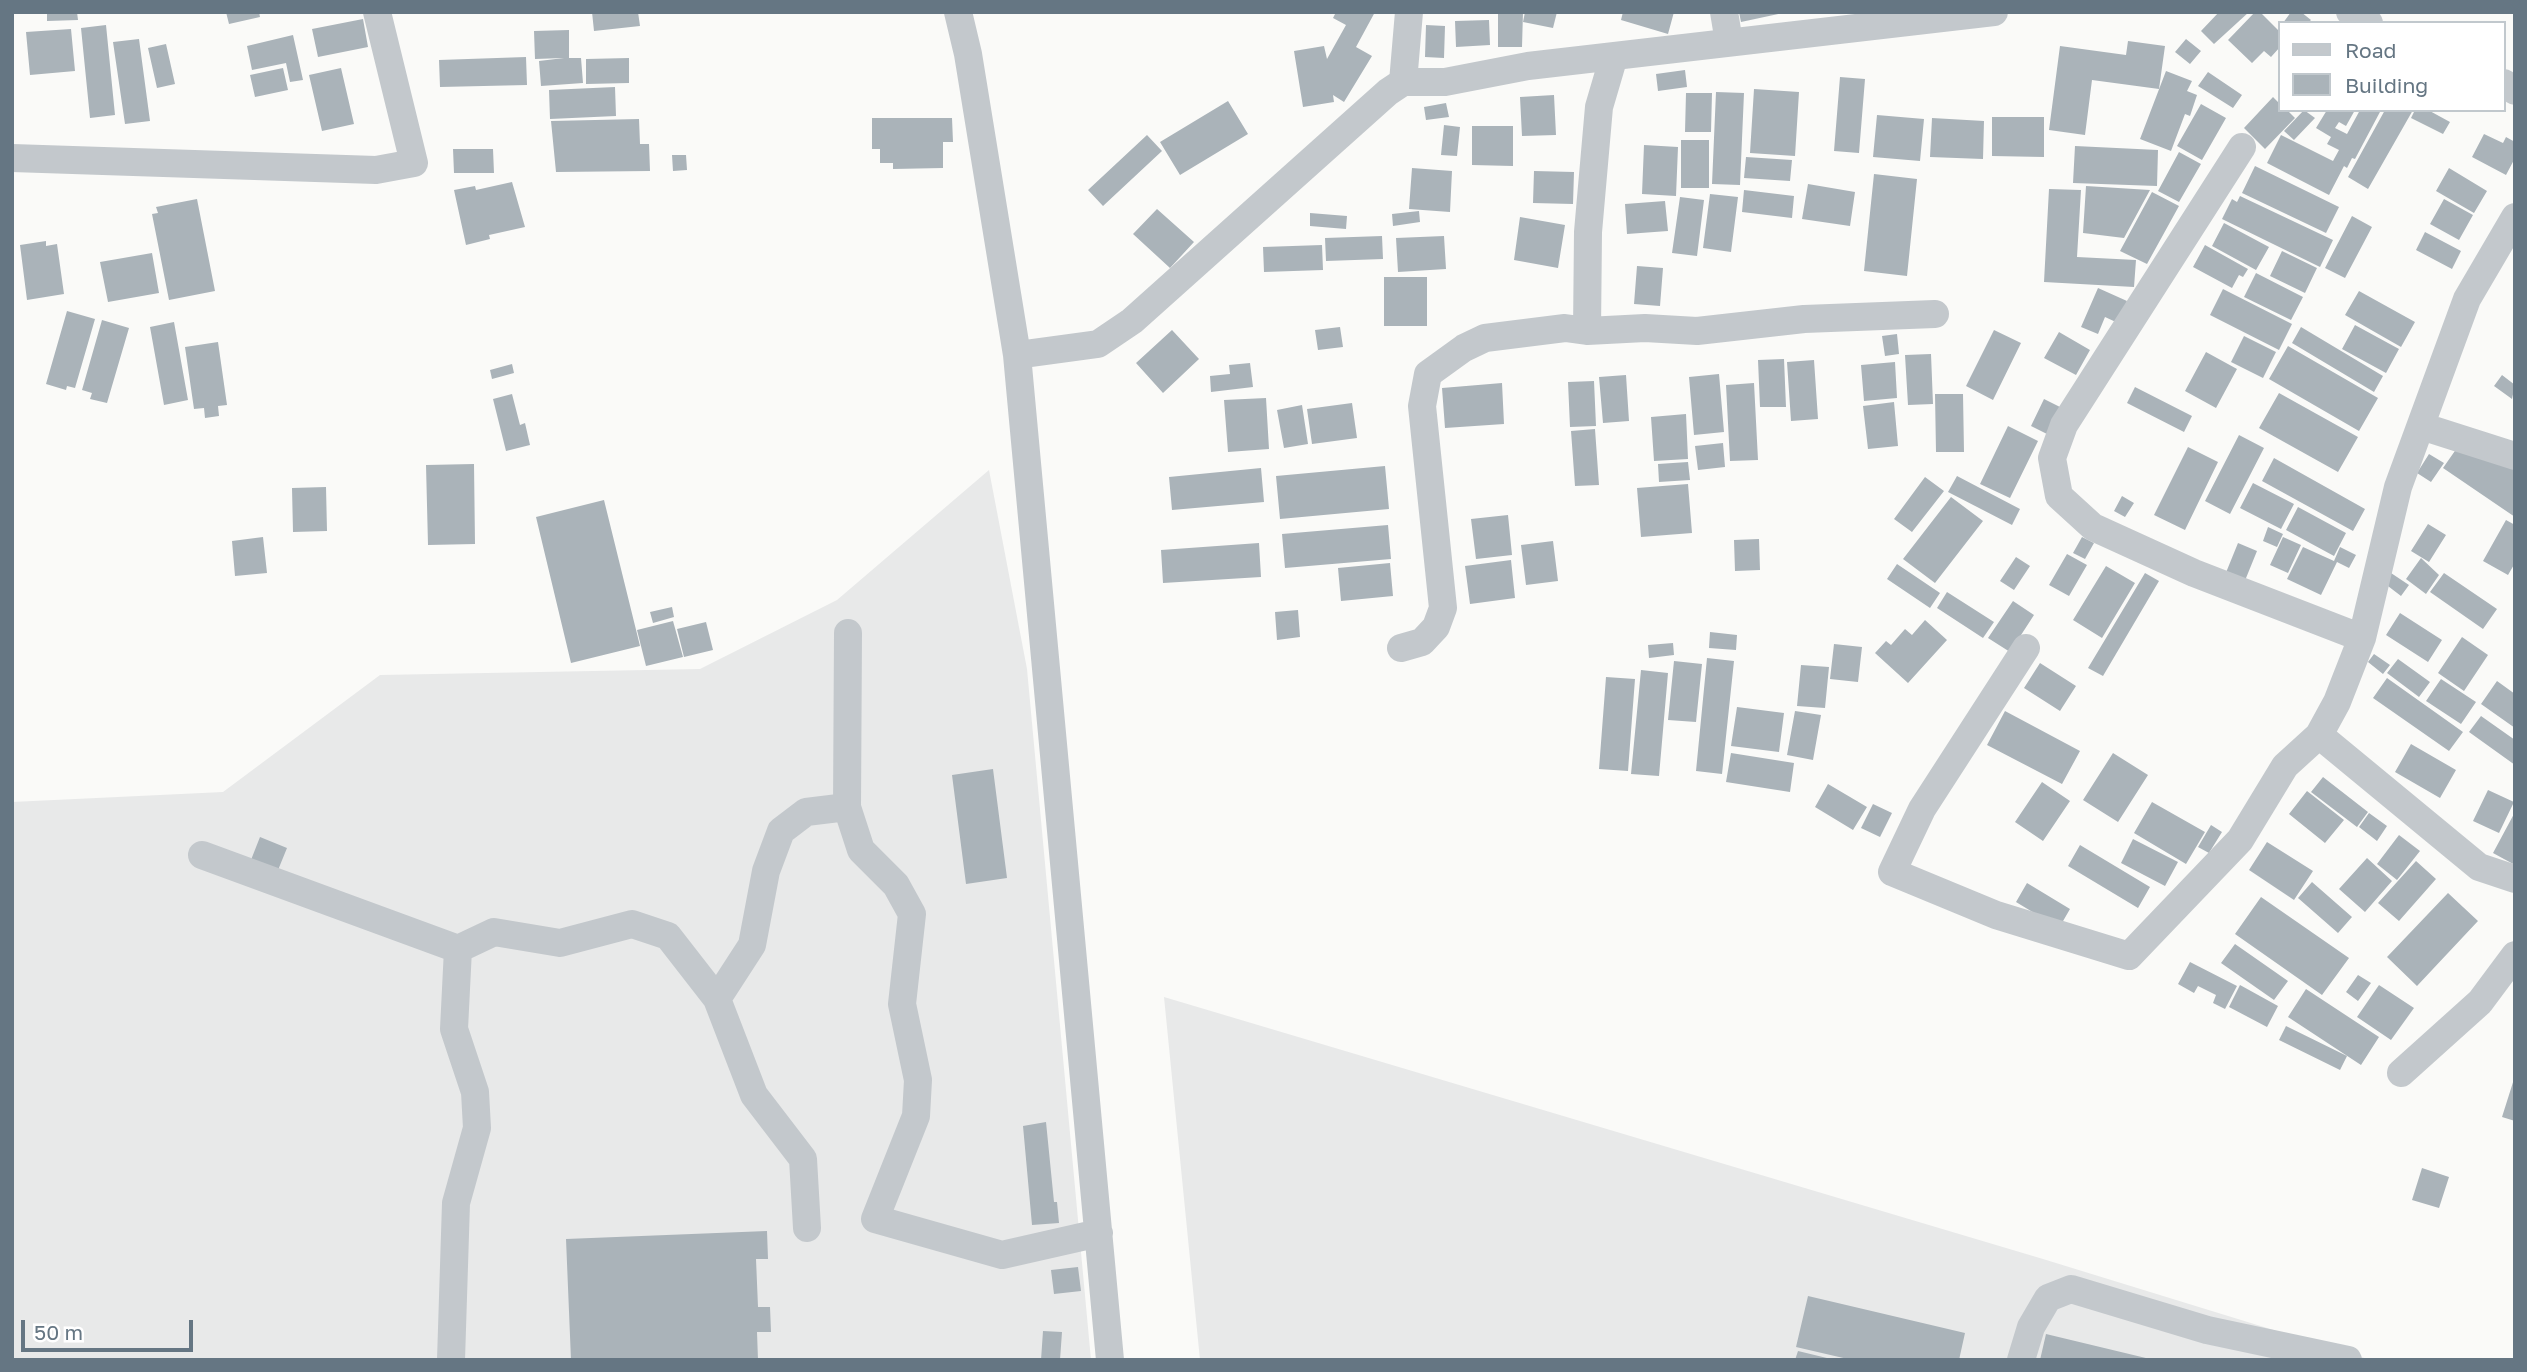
<!DOCTYPE html>
<html>
<head>
<meta charset="utf-8">
<style>
	body { margin:0 }
	#map { position:relative; width:2527px; height:1372px; overflow:hidden; background:#fafaf8; font-family:"Golos Text",sans-serif }
	canvas { display:block }
	.frame { position:absolute; inset:0; border:14px solid #657683; pointer-events:none }
	.legend { position:absolute; left:2278px; top:21px; width:228px; height:91px; box-sizing:border-box; background:#fff; border:2px solid #c1c8cd; margin:0; padding:9px 12px; list-style:none; font-size:21px; color:#657683 }
	.legend li { display:flex; align-items:center; gap:14px; height:35px }
	.legend b { width:35px; border:2px solid #c1c8cd }
	.scale { position:absolute; left:21px; top:1320px; width:172px; height:32px; box-sizing:border-box; border:4px solid #657683; border-top:0; padding-left:9px; font-size:21px; line-height:24px; white-space:nowrap; color:#657683; -webkit-text-stroke:5px #fff; paint-order:stroke }
</style>
</head>
<body>
<div id="map">
<canvas width="2527" height="1372"></canvas>
<div class="frame"></div>
<ul class="legend">
<li><b style="height:9px;background:#c3c8cc"></b>Road</li>
<li><b style="height:19px;background:#aab3b9"></b>Building</li>
</ul>
<div class="scale">50 m</div>
</div>
<script>
const c = document.querySelector('canvas').getContext('2d');
c.lineJoin = 'round';
function paint(path, color) { c.fillStyle = color; c.fill(path, 'evenodd'); }
const poly = rows => new Path2D(rows.map(r => 'M' + r).join(''));
function stroke(path, color, width, dash) { c.strokeStyle = color; c.lineWidth = width; c.lineCap = dash ? 'butt' : 'round'; c.setLineDash(dash || []); c.stroke(path); }
paint(poly([
	[989,470,1027,669,1091,1360,12,1360,12,802,223,792,380,675,700,669,837,600],
	[1164,997,2043,1259,2371,1360,1200,1360]
]), '#e8e9e9');
paint(poly([
	[47,12,77,12,78,20,47,21],
	[226,12,259,12,260,17,229,24],
	[592,12,638,12,640,26,594,31],
	[1336,12,1375,12,1356,47,1372,56,1344,102,1333,95,1334,102,1303,107,1294,51,1324,46,1327,59,1346,25,1333,18],
	[1498,12,1523,12,1522,47,1498,47],
	[1525,12,1557,12,1553,28,1523,22],
	[1623,12,1674,12,1668,34,1621,20],
	[1739,12,1783,12,1783,13,1741,22],
	[2219,12,2249,12,2214,44,2201,31],
	[2255,12,2260,12,2280,32,2280,47,2271,57,2264,51,2252,63,2228,40],
	[2291,12,2301,12,2311,20,2308,23,2283,23],
	[363,19,368,47,318,57,312,29],
	[1489,20,1490,45,1456,47,1455,21],
	[106,25,115,115,90,118,81,28],
	[1426,25,1445,26,1444,58,1425,57],
	[71,29,75,71,30,75,26,32],
	[569,30,569,58,581,58,583,83,541,86,539,61,564,58,535,59,534,31],
	[293,35,303,80,290,82,286,63,252,70,247,46],
	[139,39,150,121,125,124,113,42],
	[2186,39,2201,51,2190,64,2175,52],
	[2128,41,2165,46,2159,89,2092,80,2085,135,2049,130,2060,46,2126,55],
	[166,44,175,84,157,88,148,48],
	[526,57,527,85,440,87,439,60],
	[629,58,629,83,586,84,586,59],
	[283,68,288,90,255,97,250,75],
	[341,68,354,124,322,131,309,75],
	[1685,70,1687,87,1658,91,1656,74],
	[2166,71,2192,81,2187,91,2197,95,2190,116,2185,114,2171,151,2140,139],
	[2208,72,2242,95,2233,108,2198,86],
	[1840,77,1865,79,1859,153,1834,151],
	[615,87,616,116,550,119,549,90],
	[1754,89,1799,92,1795,156,1750,153],
	[1716,92,1744,93,1740,185,1712,184],
	[1686,93,1712,93,1711,132,1685,132],
	[1554,95,1556,135,1522,136,1520,97],
	[2273,97,2280,104,2280,110,2287,110,2295,118,2265,149,2244,128],
	[1228,101,1248,134,1180,175,1160,142],
	[1446,103,1449,117,1426,120,1424,107],
	[2201,104,2226,118,2202,160,2177,146],
	[2304,110,2315,118,2294,140,2284,131],
	[2327,110,2355,110,2346,126,2339,122,2335,128,2347,134,2360,110,2381,110,2355,159,2352,158,2347,168,2344,166,2329,195,2267,163,2281,135,2333,161,2339,150,2327,144,2331,137,2316,128],
	[2385,110,2413,110,2368,189,2348,177],
	[2415,110,2428,110,2450,122,2443,134,2411,118],
	[1877,115,1924,119,1920,161,1873,157],
	[1992,117,2044,117,2044,157,1992,156],
	[872,118,952,118,953,142,943,142,943,168,893,169,893,163,880,163,880,149,872,149],
	[1932,118,1984,121,1983,159,1930,157],
	[639,119,640,144,649,144,650,171,556,172,551,121],
	[1444,125,1460,127,1457,156,1441,155],
	[1472,126,1513,126,1513,166,1472,165],
	[2484,134,2503,143,2506,137,2515,142,2515,158,2506,175,2472,157],
	[1147,135,1162,151,1103,206,1088,190],
	[1681,140,1709,140,1709,188,1681,188],
	[1644,145,1678,147,1676,196,1642,194],
	[2075,146,2158,150,2157,186,2073,183],
	[453,149,493,149,494,173,454,173],
	[2179,152,2201,164,2179,202,2158,191],
	[672,155,686,155,687,170,673,171],
	[1746,157,1792,160,1790,181,1744,178],
	[2255,166,2339,207,2326,233,2242,193],
	[1412,168,1452,171,1450,212,1409,209],
	[2449,168,2487,191,2474,213,2436,191],
	[1534,171,1574,172,1573,204,1533,203],
	[1874,174,1917,179,1907,276,1864,271],
	[512,182,525,227,489,235,490,239,466,245,454,190,475,186,476,190],
	[1808,184,1855,192,1850,226,1802,219],
	[2086,186,2150,190,2124,238,2083,233],
	[2049,189,2081,190,2077,257,2136,260,2134,287,2044,282],
	[1744,190,1794,196,1792,218,1742,212],
	[2152,192,2179,206,2147,264,2120,251],
	[1710,194,1738,197,1731,252,1703,248],
	[2240,196,2333,240,2320,267,2222,219,2232,199,2237,202],
	[1680,197,1704,200,1697,256,1672,253],
	[197,199,215,291,169,300,152,214,158,213,156,207],
	[2444,199,2473,215,2459,240,2430,224],
	[1665,201,1668,231,1627,234,1625,204],
	[1157,209,1194,242,1170,268,1133,234],
	[1419,211,1420,222,1393,226,1392,214],
	[1310,213,1347,216,1346,229,1310,226],
	[2352,216,2372,227,2345,278,2325,268],
	[1520,217,1565,225,1558,268,1514,260],
	[2224,223,2269,247,2256,270,2212,246],
	[2425,232,2461,251,2452,269,2416,250],
	[1382,236,1383,259,1326,261,1325,238],
	[1444,236,1446,269,1398,272,1396,238],
	[46,241,46,246,57,244,64,294,27,300,20,245],
	[1322,245,1323,270,1264,272,1263,247],
	[2205,245,2248,269,2243,277,2239,275,2232,288,2193,267],
	[2282,251,2317,268,2305,293,2270,276],
	[152,253,159,293,108,302,100,262],
	[1637,266,1663,268,1660,306,1634,304],
	[2256,273,2303,297,2291,320,2244,297],
	[1384,277,1427,277,1427,326,1384,326],
	[2098,288,2127,301,2118,323,2105,317,2098,334,2081,327],
	[2223,289,2292,324,2279,350,2210,315],
	[2359,291,2415,322,2401,347,2345,315],
	[67,311,95,319,75,388,67,386,66,390,46,384],
	[102,320,129,328,107,403,90,399,92,393,82,390],
	[174,322,188,400,164,405,150,327],
	[2355,325,2399,349,2386,373,2342,349],
	[1340,327,1343,347,1318,350,1315,330],
	[2301,327,2383,376,2374,392,2292,343],
	[1172,330,1199,359,1163,393,1136,363],
	[1994,330,2021,343,1993,400,1966,386],
	[2059,332,2090,350,2076,375,2044,358],
	[1897,334,1899,354,1885,356,1882,336],
	[2244,336,2276,352,2263,378,2231,362],
	[218,342,227,405,218,406,219,416,205,418,204,408,194,409,185,347],
	[2288,346,2378,398,2359,431,2269,379],
	[2206,352,2237,369,2216,408,2185,391],
	[1931,354,1933,404,1908,405,1905,355],
	[1784,359,1786,407,1760,407,1758,360],
	[1814,360,1818,419,1791,421,1787,362],
	[1895,362,1897,398,1864,401,1861,365],
	[1250,363,1253,387,1211,392,1210,376,1230,374,1229,365],
	[512,364,514,373,492,379,490,370],
	[1719,374,1724,432,1694,435,1689,377],
	[1626,375,1629,421,1603,423,1599,377],
	[2502,375,2515,385,2512,399,2494,386],
	[1594,381,1596,426,1570,427,1568,382],
	[1502,383,1504,424,1445,428,1442,388],
	[1754,383,1758,460,1730,461,1726,385],
	[2135,387,2192,416,2184,432,2127,403],
	[2279,393,2358,437,2338,472,2259,428],
	[512,394,520,425,525,423,530,445,506,451,493,399],
	[1935,394,1963,394,1964,452,1936,452],
	[1266,398,1269,449,1228,452,1224,400],
	[2044,399,2060,407,2047,434,2031,426],
	[1894,402,1898,446,1868,449,1863,406],
	[1352,403,1357,438,1312,444,1307,409],
	[1302,405,1308,444,1284,448,1277,410],
	[1686,414,1688,459,1654,461,1651,417],
	[2008,426,2038,441,2010,498,1980,484],
	[1595,429,1599,485,1575,486,1571,431],
	[2239,435,2264,448,2230,514,2205,501],
	[2466,435,2515,468,2515,517,2443,468],
	[1723,443,1725,467,1698,470,1695,446],
	[2188,447,2218,462,2185,530,2154,515],
	[2429,454,2444,463,2431,482,2417,473],
	[2274,458,2365,509,2353,531,2262,481],
	[1688,462,1690,480,1659,482,1658,464],
	[474,464,475,544,428,545,426,465],
	[1385,466,1389,509,1280,519,1276,476],
	[1261,468,1264,502,1172,510,1169,477],
	[1957,476,2020,509,2012,525,1948,492],
	[1925,477,1944,491,1912,532,1894,519],
	[2253,483,2294,504,2281,529,2240,508],
	[1688,484,1692,533,1641,537,1637,488],
	[326,487,327,531,293,532,292,488],
	[2122,496,2134,503,2125,517,2114,511],
	[1951,497,1983,521,1935,583,1903,559],
	[604,500,640,646,571,663,536,517],
	[2298,507,2346,533,2334,556,2286,530],
	[1508,515,1512,555,1476,559,1471,519],
	[2506,520,2515,525,2515,563,2508,575,2483,561],
	[2428,524,2446,535,2429,562,2411,551],
	[1388,525,1391,559,1285,568,1282,534],
	[2268,527,2283,534,2277,547,2263,541],
	[263,537,267,573,235,576,232,541],
	[2082,537,2094,543,2085,559,2073,553],
	[2283,537,2301,545,2288,573,2270,565],
	[1759,539,1760,570,1735,571,1734,540],
	[1553,541,1558,581,1526,585,1521,545],
	[1259,543,1261,577,1163,583,1161,550],
	[2238,543,2257,551,2244,583,2225,575],
	[2303,547,2334,561,2340,547,2356,555,2349,568,2337,562,2321,595,2287,579],
	[2067,554,2087,565,2069,596,2049,585],
	[2016,557,2030,566,2014,590,2000,581],
	[2421,558,2439,575,2426,594,2406,579],
	[1511,560,1515,598,1470,604,1465,566],
	[1390,563,1393,596,1341,601,1338,568],
	[1897,564,1940,593,1930,608,1887,579],
	[2106,566,2135,583,2102,638,2073,620],
	[2145,573,2159,581,2103,676,2088,668],
	[2391,573,2409,585,2401,596,2384,583],
	[2444,573,2497,609,2483,629,2430,592],
	[1947,592,1994,622,1983,638,1937,608],
	[2013,601,2034,615,2010,652,1988,638],
	[672,607,674,617,653,623,650,612],
	[1298,610,1300,637,1277,640,1275,612],
	[2400,613,2442,640,2428,662,2386,635],
	[1925,620,1947,640,1908,683,1875,653,1886,641,1891,645,1905,629,1912,635],
	[673,621,683,657,646,666,637,630],
	[706,622,713,650,684,657,677,629],
	[1710,632,1737,635,1736,650,1709,648],
	[2462,637,2488,655,2464,691,2438,673],
	[1673,643,1674,655,1649,658,1648,645],
	[1834,644,1862,647,1858,682,1830,679],
	[2374,654,2390,665,2383,674,2368,662],
	[1707,658,1734,661,1722,774,1696,771],
	[2398,659,2430,682,2419,697,2387,673],
	[1674,661,1702,664,1696,722,1668,720],
	[2040,663,2076,686,2060,711,2024,688],
	[1801,665,1829,667,1825,708,1797,706],
	[1641,670,1668,673,1659,776,1631,774],
	[1606,677,1635,679,1628,771,1599,769],
	[2387,678,2463,732,2449,751,2373,698],
	[2441,679,2476,702,2461,724,2426,701],
	[2497,681,2515,694,2515,728,2481,704],
	[1737,707,1784,713,1779,752,1731,746],
	[1795,711,1821,715,1813,760,1787,755],
	[2005,711,2080,751,2062,784,1987,745],
	[2481,716,2515,740,2515,765,2469,732],
	[2411,744,2456,770,2440,798,2395,772],
	[1731,753,1794,763,1790,792,1726,782],
	[2113,753,2148,775,2118,822,2083,800],
	[993,769,1007,878,966,884,952,775],
	[2323,777,2368,812,2357,827,2311,792],
	[2042,782,2070,801,2043,841,2015,822],
	[1828,784,1867,807,1853,830,1815,807],
	[2488,790,2514,802,2499,833,2473,821],
	[2307,791,2344,820,2325,843,2289,814],
	[2152,802,2205,832,2186,864,2134,833],
	[1873,804,1892,813,1880,837,1861,828],
	[2515,812,2515,865,2493,853],
	[2369,813,2387,826,2377,841,2359,827],
	[2211,825,2222,832,2209,853,2198,847],
	[2399,835,2420,851,2397,880,2377,864],
	[260,837,287,848,276,875,249,865],
	[2133,839,2178,862,2165,886,2121,863],
	[2267,842,2313,871,2294,900,2249,870],
	[2080,845,2150,887,2138,908,2068,866],
	[2367,858,2392,881,2365,912,2339,889],
	[2416,861,2436,879,2399,921,2378,903],
	[2312,882,2352,917,2338,933,2298,898],
	[2027,883,2070,909,2059,928,2016,902],
	[2448,893,2478,921,2417,986,2387,957],
	[2261,897,2349,958,2322,995,2235,934],
	[2235,944,2288,981,2274,1000,2221,963],
	[2190,962,2237,986,2225,1009,2213,1003,2216,995,2198,986,2194,993,2178,984],
	[2358,975,2371,983,2358,1001,2346,992],
	[2240,985,2278,1006,2267,1027,2229,1007],
	[2379,985,2414,1008,2391,1040,2357,1017],
	[2306,989,2379,1037,2361,1065,2288,1017],
	[2286,1026,2347,1056,2340,1070,2279,1040],
	[2514,1079,2515,1080,2515,1121,2502,1117],
	[1046,1122,1054,1202,1057,1202,1059,1223,1032,1225,1023,1126],
	[2422,1168,2449,1177,2439,1208,2412,1200],
	[767,1231,768,1259,756,1259,758,1307,770,1307,771,1332,757,1332,758,1360,571,1360,566,1239],
	[1078,1267,1081,1291,1054,1294,1051,1270],
	[1808,1296,1965,1333,1959,1360,1852,1360,1796,1347],
	[1043,1331,1062,1332,1060,1360,1041,1360],
	[2046,1334,2150,1359,2150,1360,2040,1360],
	[1798,1351,1831,1359,1831,1360,1795,1360]
]), '#aab3b9');
stroke(poly([
	[958,12,968,54,1017,355,1110,1360],
	[1724,12,1729,42],
	[2350,12,2369,23],
	[1403,82,1409,12],
	[2504,83,2515,91],
	[2242,147,2064,425,2052,458,2059,496,2093,527,2194,573,2362,638],
	[12,158,376,170,414,163,377,12],
	[1587,331,1588,232,1599,107,1614,56],
	[1017,355,1098,344,1132,321,1388,92,1403,82,1445,82,1528,66,1994,12],
	[2421,426,2515,456],
	[1401,648,1422,642,1436,627,1443,608,1422,406,1428,374,1464,348,1485,338,1565,328,1587,331,1645,328,1697,331,1804,319,1935,314],
	[2026,648,1922,809,1892,872,1996,915,2129,956,2240,840,2285,766,2319,735,2337,702,2362,638,2398,487,2467,299,2515,217],
	[2319,735,2479,867,2515,879],
	[847,807,848,633],
	[202,855,458,949,454,1029,475,1092,477,1128,456,1203,451,1360],
	[458,949,494,932,560,943,632,924,668,936,717,999,754,1095,803,1159,807,1228],
	[717,999,752,945,766,871,781,831,806,812,847,807,861,850,896,885,912,914,902,1004,918,1080,916,1116,875,1219,1002,1255,1099,1233],
	[2401,1073,2480,1002,2515,955],
	[2021,1360,2031,1327,2048,1298,2071,1289,2207,1330,2348,1360]
]), '#c3c8cc', 28);
</script>
</body>
</html>
